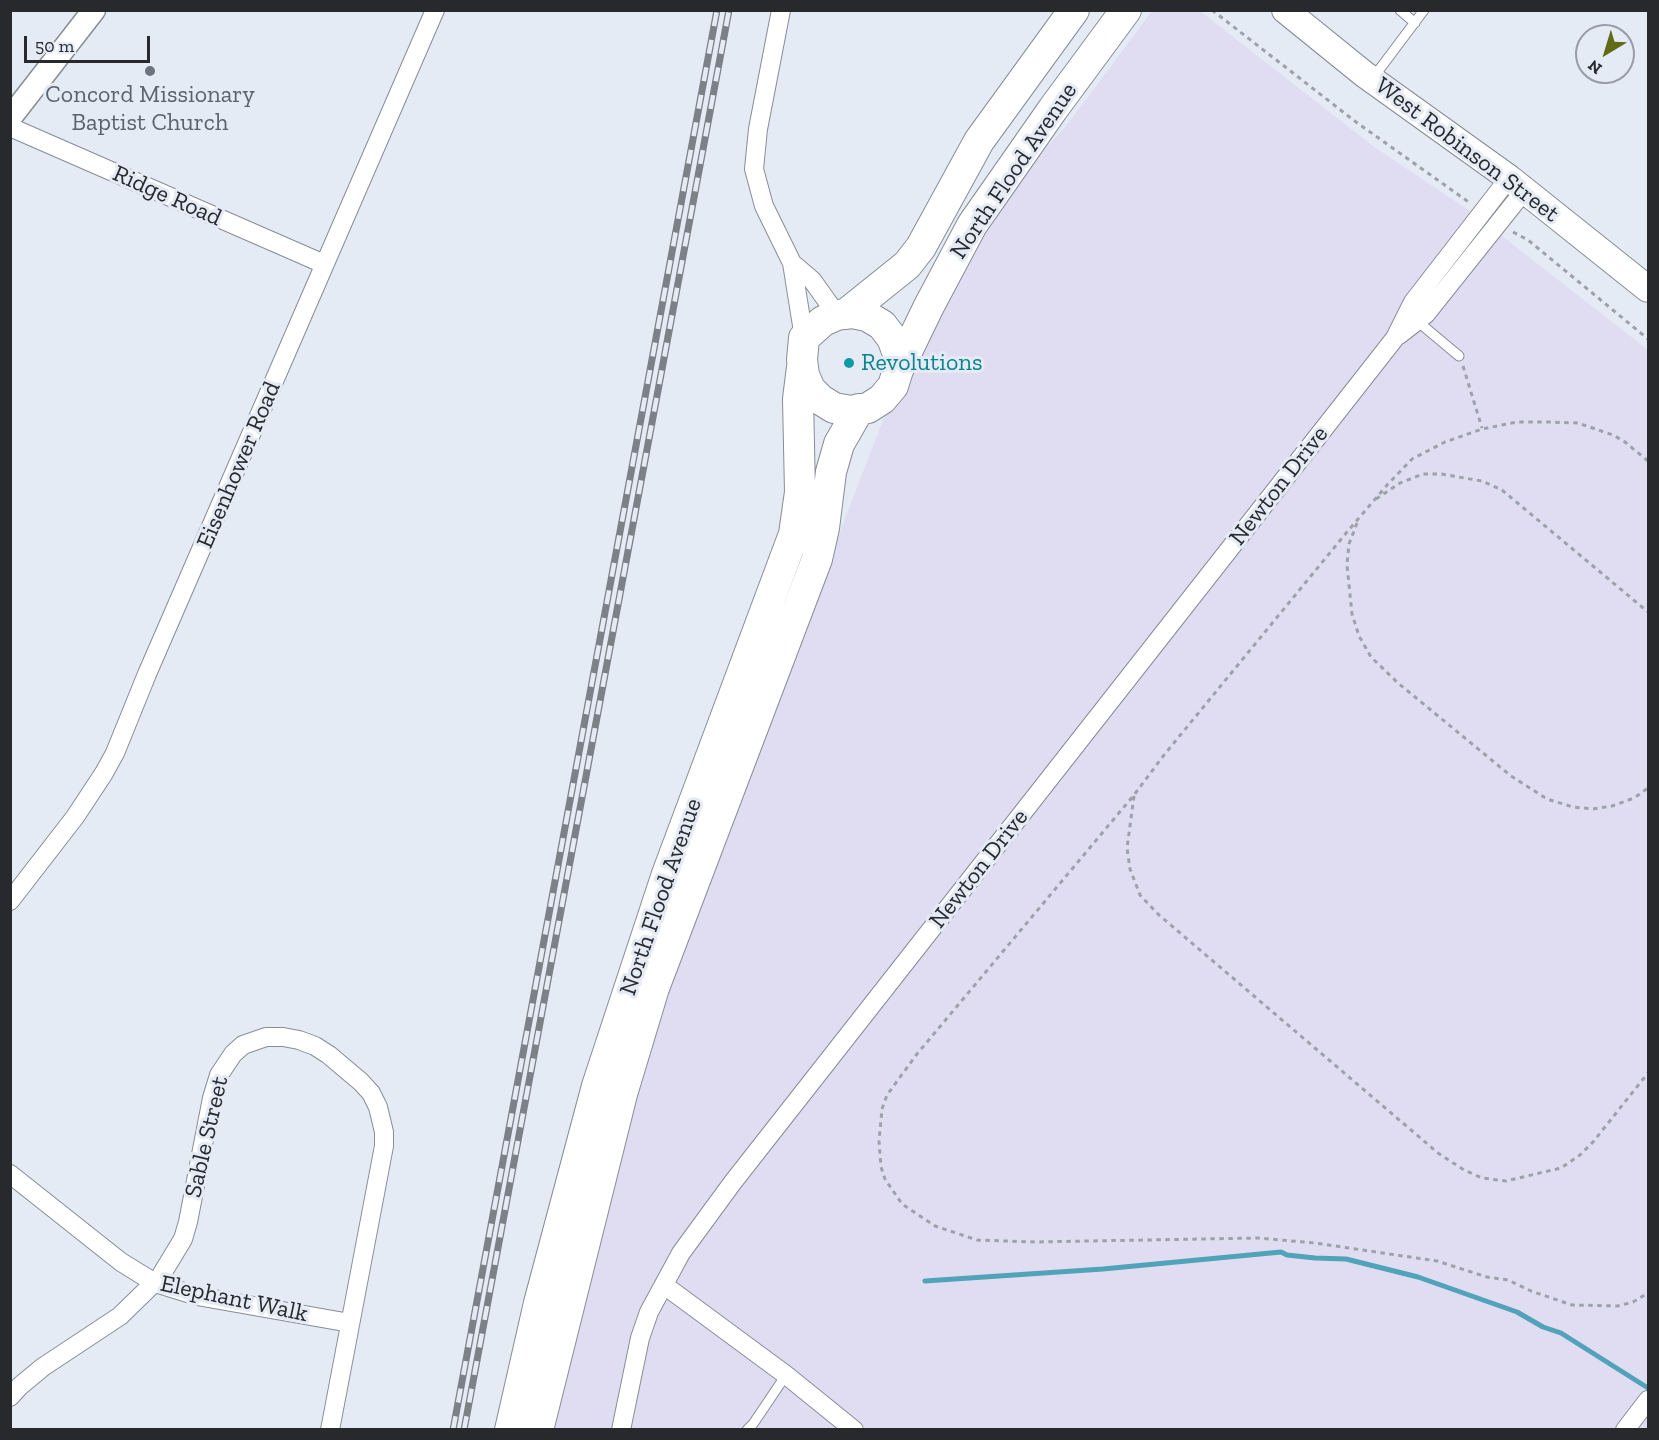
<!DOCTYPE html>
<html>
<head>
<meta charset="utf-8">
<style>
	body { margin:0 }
	#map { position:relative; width:1659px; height:1440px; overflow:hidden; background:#e4ebf5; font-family:"Zilla Slab",serif }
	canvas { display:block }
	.frame { position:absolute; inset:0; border:12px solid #27292d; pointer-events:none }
	.north { position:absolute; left:1575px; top:24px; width:60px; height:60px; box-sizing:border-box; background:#e4ebf5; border:2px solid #989da5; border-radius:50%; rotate:218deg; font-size:16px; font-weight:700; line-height:24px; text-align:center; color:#27292d }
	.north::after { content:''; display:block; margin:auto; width:21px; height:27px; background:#5f6c15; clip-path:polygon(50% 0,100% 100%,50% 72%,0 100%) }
	.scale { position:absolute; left:24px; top:36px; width:126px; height:27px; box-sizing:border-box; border:3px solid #27292d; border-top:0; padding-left:8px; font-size:18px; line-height:21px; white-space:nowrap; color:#27292d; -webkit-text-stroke:4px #e4ebf5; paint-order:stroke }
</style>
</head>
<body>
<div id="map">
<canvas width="1659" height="1440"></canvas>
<div class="frame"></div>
<div class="north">N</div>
<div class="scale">50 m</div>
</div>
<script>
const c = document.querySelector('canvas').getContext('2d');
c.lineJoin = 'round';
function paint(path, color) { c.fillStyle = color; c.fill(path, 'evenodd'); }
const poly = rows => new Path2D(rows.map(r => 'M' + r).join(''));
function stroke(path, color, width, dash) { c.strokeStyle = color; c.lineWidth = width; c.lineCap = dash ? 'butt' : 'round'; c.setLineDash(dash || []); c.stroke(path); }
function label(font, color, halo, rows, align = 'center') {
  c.font = font + ' "Zilla Slab",serif'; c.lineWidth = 6; c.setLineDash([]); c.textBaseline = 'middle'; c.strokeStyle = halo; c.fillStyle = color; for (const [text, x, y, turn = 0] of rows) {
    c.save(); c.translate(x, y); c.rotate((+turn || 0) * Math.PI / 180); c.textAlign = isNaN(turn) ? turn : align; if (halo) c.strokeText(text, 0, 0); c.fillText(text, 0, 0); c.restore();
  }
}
paint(poly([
	[1152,11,1200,11,1373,146,1470,211,1648,350,1648,1429,551,1430,608,1185,662,1010,702,890,883,420,908,363,941,297,1020,177,1070,121]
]), '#e0ddf3');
stroke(poly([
	[925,1281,1103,1269,1281,1252,1287,1255,1315,1258,1346,1259,1418,1277,1517,1312,1543,1327,1561,1333,1648,1388]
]), '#51a3ba', 5);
const service = poly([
	[1400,10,1415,23],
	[1373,78,1424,10],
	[1416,320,1459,356],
	[747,1430,753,1424,786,1375]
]);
const minor = poly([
	[781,10,758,129,754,169,764,206,792,263],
	[10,127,324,264],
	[1399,335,1426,314,1524,191],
	[804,338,792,263,812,280,837,315],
	[10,901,75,817,104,773,115,753,147,674,435,10],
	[10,1174,121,1262,155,1283,197,1296,350,1323],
	[664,1285,786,1375,854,1430],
	[10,1397,20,1386,43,1367,120,1316,160,1277,183,1239,188,1222,212,1098,219,1075,233,1054,243,1045,266,1037,283,1037,299,1040,315,1046,329,1055,361,1082,371,1093,378,1107,384,1132,384,1146,330,1430],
	[621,1430,640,1338,649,1312,681,1253,733,1182,1395,338,1413,302,1509,178],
	[1625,1430,1648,1400]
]);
const tertiary = poly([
	[10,118,94,10]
]);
const secondary = poly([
	[1285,10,1364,74,1509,178,1648,289]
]);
const primary = poly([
	[852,313,867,316,882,325,892,338,898,354,898,370,893,386,882,399,868,408,851,411,834,408,821,400,810,389,804,375,802,360,804,338,823,321,837,315,852,313],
	[846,314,907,265,921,247,979,141,1074,10],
	[898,370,929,306,972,225,1053,109,1126,10],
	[510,1430,539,1303,597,1086,667,874,794,534,800,492,798,399,802,367],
	[538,1430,622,1094,654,988,817,559,824,528,831,472,839,444,859,409]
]);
stroke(service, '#878d96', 11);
stroke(minor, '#878d96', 20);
stroke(tertiary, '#878d96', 25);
stroke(secondary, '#878d96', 28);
stroke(primary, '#878d96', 32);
stroke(poly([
	[1212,10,1356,122,1470,203],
	[1513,232,1528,240,1648,339],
	[1463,366,1482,428],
	[1648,461,1625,442,1613,435,1578,423,1548,422,1517,422,1482,429,1445,442,1412,459,1388,484,1347,532,1164,755,1134,795,917,1054,887,1095,882,1109,879,1141,881,1167,885,1179,902,1204,935,1226,977,1240,1034,1242,1258,1238,1315,1243,1437,1261,1487,1277,1508,1280,1531,1291,1572,1305,1618,1306,1633,1302,1648,1293],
	[1376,499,1400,483,1423,474,1441,474,1482,481,1502,490,1648,612],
	[1357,523,1349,544,1347,565,1352,614,1359,636,1371,657,1398,683,1511,776,1547,799,1573,807,1593,809,1612,806,1634,798,1648,788],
	[1134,796,1127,848,1130,869,1140,895,1159,915,1438,1153,1464,1170,1482,1178,1506,1181,1561,1168,1580,1155,1593,1142,1648,1073]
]), '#9da2aa', 3, [4.5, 4.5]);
stroke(service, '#fff', 9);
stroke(minor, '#fff', 18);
stroke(tertiary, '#fff', 22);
stroke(secondary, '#fff', 26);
stroke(primary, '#fff', 30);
const rail = poly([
	[453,1430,717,10],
	[464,1430,729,10]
]);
stroke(rail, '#7c8087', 7);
stroke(rail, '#e4ebf5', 4.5, [14]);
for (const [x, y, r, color] of [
	[150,71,6,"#6b7280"],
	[849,363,6,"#0f9aa8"]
]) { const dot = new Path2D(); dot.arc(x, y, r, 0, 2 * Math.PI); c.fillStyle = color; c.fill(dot); stroke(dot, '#e4ebf5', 2); }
label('24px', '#5b616d', '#e4ebf5', [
	["Concord Missionary",150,95],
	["Baptist Church",150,123]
]);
label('24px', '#27292d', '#e4ebf5', [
	["West Robinson Street",1467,150,37],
	["North Flood Avenue",1014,171,-56],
	["Ridge Road",167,196,24],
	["Eisenhower Road",239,465,-67],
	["Newton Drive",1279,486,-52],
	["Newton Drive",979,869,-52],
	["North Flood Avenue",661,897,-71],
	["Sable Street",207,1137,-77],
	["Elephant Walk",234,1299,12]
]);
label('24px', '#0d838f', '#e4ebf5', [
	["Revolutions",861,363]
], 'left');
</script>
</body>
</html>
